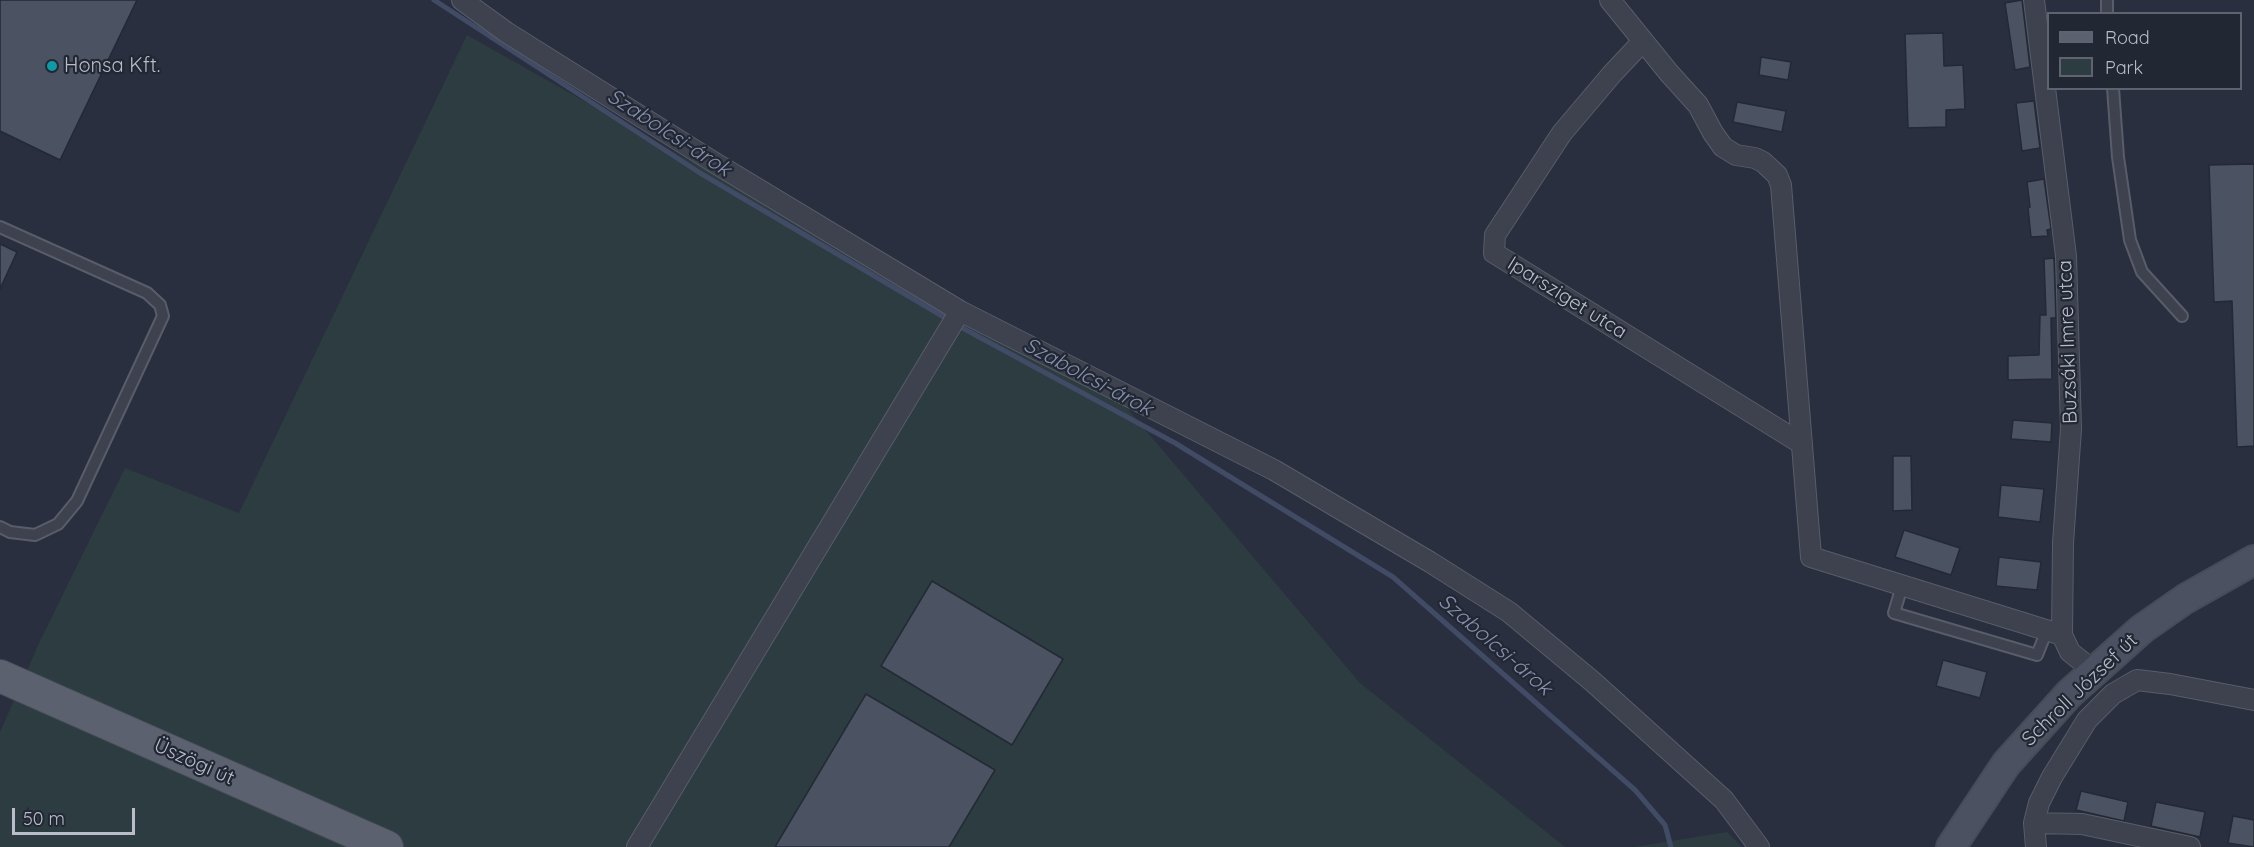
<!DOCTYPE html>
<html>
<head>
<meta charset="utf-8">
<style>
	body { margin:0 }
	#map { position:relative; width:2254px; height:847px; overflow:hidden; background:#292f3e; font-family:Quicksand,sans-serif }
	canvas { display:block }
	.legend { position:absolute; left:2047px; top:12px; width:195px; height:78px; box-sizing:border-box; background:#222734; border:2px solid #5f6370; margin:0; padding:8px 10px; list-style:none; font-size:18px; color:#babdc9 }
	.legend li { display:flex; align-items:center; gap:12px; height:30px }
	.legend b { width:30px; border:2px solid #5f6370 }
	.scale { position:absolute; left:12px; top:808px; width:123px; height:27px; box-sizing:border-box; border:3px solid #babdc9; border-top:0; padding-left:8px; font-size:18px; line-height:21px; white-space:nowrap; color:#babdc9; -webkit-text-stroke:4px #222734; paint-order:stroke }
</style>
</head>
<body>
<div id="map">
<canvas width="2254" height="847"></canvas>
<ul class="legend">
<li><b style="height:8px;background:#5b616e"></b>Road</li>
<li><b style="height:16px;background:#2c3c40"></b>Park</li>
</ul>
<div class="scale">50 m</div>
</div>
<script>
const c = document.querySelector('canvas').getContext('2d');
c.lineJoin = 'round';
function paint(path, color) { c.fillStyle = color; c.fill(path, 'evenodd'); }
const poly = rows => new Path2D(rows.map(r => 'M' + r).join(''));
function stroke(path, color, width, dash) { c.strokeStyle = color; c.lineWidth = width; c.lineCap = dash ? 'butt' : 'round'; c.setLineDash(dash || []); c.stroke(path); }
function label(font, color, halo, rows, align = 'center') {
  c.font = font + ' Quicksand,sans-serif'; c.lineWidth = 4.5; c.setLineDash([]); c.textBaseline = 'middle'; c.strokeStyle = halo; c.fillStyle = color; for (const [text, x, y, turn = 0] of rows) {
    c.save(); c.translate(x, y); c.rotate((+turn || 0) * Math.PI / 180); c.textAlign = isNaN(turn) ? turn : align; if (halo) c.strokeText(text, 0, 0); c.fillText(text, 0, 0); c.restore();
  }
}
paint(poly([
	[467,35,1126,407,1360,683,1565,847,0,847,0,732,40,641,125,468,239,513],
	[1727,832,1742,847,1634,847]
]), '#2c3c40');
stroke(poly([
	[434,0,700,173,949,320],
	[957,325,1175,443,1393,577,1635,790,1665,825,1671,847]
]), '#414b65', 5);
const building = poly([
	[0,0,137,0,60,160,0,131,0,0],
	[2022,0,2030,67,2015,70,2005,3,2022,0],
	[1943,33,1944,66,1963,65,1965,109,1946,110,1946,127,1908,128,1905,34,1943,33],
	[1761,57,1791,62,1788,80,1759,75,1761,57],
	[2034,101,2040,148,2022,151,2016,103,2034,101],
	[1737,102,1786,111,1782,132,1733,122,1737,102],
	[2254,164,2254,446,2237,447,2232,301,2214,302,2209,165,2254,164],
	[2044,179,2051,229,2047,230,2048,236,2031,237,2028,208,2030,207,2027,182,2044,179],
	[0,244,17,252,0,289,0,244],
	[2054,258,2056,318,2051,318,2052,379,2008,380,2008,356,2039,355,2040,315,2046,315,2044,259,2054,258],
	[2013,420,2052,423,2051,442,2011,439,2013,420],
	[1893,456,1911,456,1912,510,1893,511,1893,456],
	[2001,485,2044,489,2040,522,1998,517,2001,485],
	[1904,530,1960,548,1951,575,1895,557,1904,530],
	[1999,557,2041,562,2037,590,1996,586,1999,557],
	[932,581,1063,659,1012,745,881,666,932,581],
	[1943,660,1987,672,1980,698,1936,686,1943,660],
	[866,694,995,770,949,847,775,847,866,694],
	[2081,791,2128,802,2124,821,2076,810,2081,791],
	[2156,802,2205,812,2200,837,2151,826,2156,802],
	[2233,816,2254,820,2254,847,2228,843,2233,816]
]);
paint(building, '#4b5262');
stroke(building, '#242936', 1.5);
const service = poly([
	[2107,0,2107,14],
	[2113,88,2118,157,2130,240,2142,272,2182,316],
	[0,227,147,293,160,305,163,316,77,501,58,524,35,535,10,532,0,527],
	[1902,586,1894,613,2037,655,2047,630]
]);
const minor = poly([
	[462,0,506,32,715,163,960,311,1274,470,1430,562,1509,612,1592,681,1724,800,1759,847],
	[1610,0,1669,73,1698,105,1713,133,1723,147,1736,155,1755,158,1763,162,1777,175,1781,185,1811,557,2062,635],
	[2034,0,2066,256,2071,429,2063,543,2062,635,2070,652,2094,671],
	[1643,41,1612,74,1562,133,1495,235,1494,253,1802,444],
	[2034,823,2036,847],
	[637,847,960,311],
	[2190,847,2082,824,2034,823,2039,803,2052,777,2087,720,2113,694,2137,680,2170,684,2254,700]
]);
const secondary = poly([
	[1951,847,2006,764,2069,694,2142,629,2185,599,2254,560]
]);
const primary = poly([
	[0,676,387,847]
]);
stroke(service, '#585d69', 14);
stroke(minor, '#585d69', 22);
stroke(secondary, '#474b58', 32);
stroke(primary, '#474b58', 34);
stroke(service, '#3d424e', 10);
stroke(minor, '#3d424e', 20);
stroke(secondary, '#4c5161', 28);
stroke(primary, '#5b616e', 32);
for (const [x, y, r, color] of [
	[52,66,6,"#0f9aa8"]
]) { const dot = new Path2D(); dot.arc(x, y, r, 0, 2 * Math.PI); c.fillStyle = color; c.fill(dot); stroke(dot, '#222734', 2); }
label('20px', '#babdc9', '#222734', [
	["Honsa Kft.",64,66]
], 'left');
label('20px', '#babdc9', '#222734', [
	["Iparsziget utca",1567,298,32],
	["Buzsáki Imre utca",2068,342,-92],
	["Schroll József út",2080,690,-44],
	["Üszögi út",194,762,24]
]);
label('italic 21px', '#8690ac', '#222734', [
	["Szabolcsi-árok",669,133,33],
	["Szabolcsi-árok",1088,377,28],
	["Szabolcsi-árok",1495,645,41]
]);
</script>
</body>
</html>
